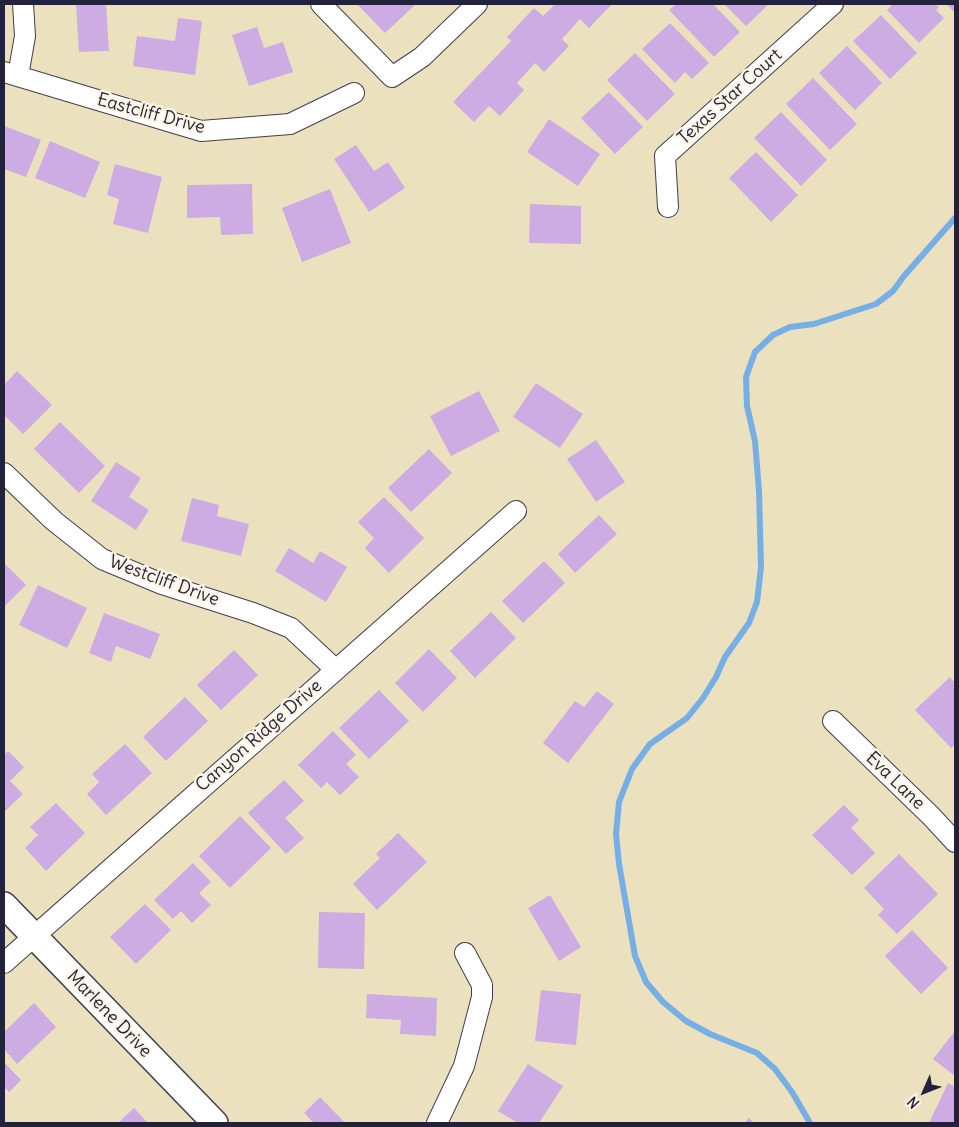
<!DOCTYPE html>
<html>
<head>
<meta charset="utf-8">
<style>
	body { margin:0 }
	#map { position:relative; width:959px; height:1127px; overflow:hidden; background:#ebe1be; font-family:Delius,sans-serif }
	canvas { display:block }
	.frame { position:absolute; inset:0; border:5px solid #22223b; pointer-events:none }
	.north { position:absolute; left:899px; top:1067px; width:50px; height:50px; -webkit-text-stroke:4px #fcf5e5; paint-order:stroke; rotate:226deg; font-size:14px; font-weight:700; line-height:20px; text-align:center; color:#22223b }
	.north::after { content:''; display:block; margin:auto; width:18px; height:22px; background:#22223b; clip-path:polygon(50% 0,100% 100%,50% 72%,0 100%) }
</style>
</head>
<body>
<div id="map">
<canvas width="959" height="1127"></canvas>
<div class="frame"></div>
<div class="north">N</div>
</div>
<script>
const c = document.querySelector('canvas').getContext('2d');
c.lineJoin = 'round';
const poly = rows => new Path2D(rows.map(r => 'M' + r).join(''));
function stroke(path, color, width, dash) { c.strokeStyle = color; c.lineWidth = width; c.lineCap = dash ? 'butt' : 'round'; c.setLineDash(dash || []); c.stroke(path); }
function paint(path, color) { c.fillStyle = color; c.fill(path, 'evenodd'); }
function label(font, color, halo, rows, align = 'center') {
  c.font = font + ' Delius,sans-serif'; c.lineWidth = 5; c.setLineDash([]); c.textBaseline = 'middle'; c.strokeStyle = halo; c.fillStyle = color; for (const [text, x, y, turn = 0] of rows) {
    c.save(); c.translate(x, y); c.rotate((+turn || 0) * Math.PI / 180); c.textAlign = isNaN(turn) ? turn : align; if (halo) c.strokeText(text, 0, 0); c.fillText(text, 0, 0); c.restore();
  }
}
stroke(poly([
	[810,1123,792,1092,775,1069,757,1053,710,1034,686,1021,663,1002,646,982,635,956,619,864,616,834,619,802,632,769,650,744,687,718,703,698,716,677,725,657,749,623,757,602,761,567,759,491,755,441,747,406,746,377,755,352,773,335,790,327,814,324,876,304,893,291,904,276,955,218]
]), '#76aee6', 6);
paint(poly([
	[76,4,106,4,109,51,79,52],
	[357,4,416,4,385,33],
	[555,4,612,4,589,28,580,19,562,39,569,46,544,72,535,63,517,83,524,90,500,116,489,106,474,122,453,102,511,41,507,37,534,8,543,16],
	[676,4,713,4,740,32,714,57,669,10],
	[724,4,769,4,746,26],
	[893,4,935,4,939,7,936,10,944,18,919,43,887,10],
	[946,4,955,4,955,11,954,12],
	[881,15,917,53,890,79,853,41],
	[178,18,202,21,195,75,133,66,137,36,175,41],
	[670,23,709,63,692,79,685,72,675,83,642,49],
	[257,27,264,48,283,42,293,72,249,86,232,35],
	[847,46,882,83,855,110,819,73],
	[635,53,675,94,647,121,607,80],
	[813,78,857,124,830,150,786,104],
	[609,92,643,127,615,154,581,118],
	[781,112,827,160,801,186,754,138],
	[549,119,600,154,578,186,527,152],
	[4,126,41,140,26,177,4,169],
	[50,141,100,162,85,198,35,178],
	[356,145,374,171,388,162,405,188,369,212,334,159],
	[756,152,798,195,771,222,729,178],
	[115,164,162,177,148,233,113,224,119,199,107,195],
	[252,184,253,234,221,235,220,217,187,218,187,185],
	[330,189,351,243,302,262,282,208],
	[530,204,581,206,581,244,529,243],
	[17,371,52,405,23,434,4,415,4,385],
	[536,383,583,414,560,448,513,417],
	[479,391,500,431,451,456,430,416],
	[60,422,105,466,79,493,34,449],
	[596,440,625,482,596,502,567,459],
	[429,449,452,473,411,512,388,488],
	[116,462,141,478,129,497,149,510,136,530,91,501],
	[384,497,424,538,389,573,365,548,374,538,358,522],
	[192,498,219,505,217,516,249,524,241,556,181,541],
	[599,515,617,534,575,573,558,554],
	[289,548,313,563,320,551,347,567,326,602,275,571],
	[544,561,565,583,523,623,502,601],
	[4,563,26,585,4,607],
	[38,585,87,608,67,648,19,625],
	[491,612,516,638,475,678,450,651],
	[104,613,160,634,150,659,116,646,111,662,89,653],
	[429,649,457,678,423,712,395,683],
	[234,650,258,675,221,710,197,685],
	[950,677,955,683,955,745,951,748,915,710],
	[379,690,409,721,369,759,339,728],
	[597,691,614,704,568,763,543,743,575,701,584,707],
	[185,697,208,721,166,761,143,737],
	[333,731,356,755,346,764,359,777,340,795,327,782,321,788,298,765],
	[125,744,152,773,106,815,87,794,99,782,92,774],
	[8,751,24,767,10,781,23,794,4,812,4,755],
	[284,780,304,801,285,818,304,838,286,854,248,813],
	[56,803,85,833,46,871,25,848,38,835,30,827],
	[844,805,859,820,851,828,875,853,852,875,812,835],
	[240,816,271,848,230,888,199,856],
	[398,833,427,862,377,910,353,884,380,858,376,854],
	[899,854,938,894,897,934,878,915,884,909,864,888],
	[193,863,211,882,199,893,211,905,192,923,181,911,173,919,154,900],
	[550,895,581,947,559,961,528,908],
	[145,904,171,930,136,964,110,937],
	[319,912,365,913,364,969,318,968],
	[912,930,948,968,921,994,885,956],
	[541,990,581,994,576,1045,535,1041],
	[367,994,437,998,436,1036,400,1034,401,1020,366,1018],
	[34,1003,56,1027,17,1064,4,1049,4,1032],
	[955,1031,955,1076,933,1059],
	[4,1062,21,1080,9,1092,4,1087],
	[528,1064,563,1086,539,1123,518,1123,498,1111],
	[948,1083,955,1087,955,1123,929,1123],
	[320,1097,345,1123,314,1123,304,1113],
	[134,1108,148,1123,118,1123],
	[749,1118,754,1123,744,1123]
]), '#cdace3');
const minor = poly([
	[321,4,392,77,422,57,477,4],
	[4,72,201,131,290,124,354,93],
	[18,76,25,36,23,4],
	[668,207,665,156,833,4],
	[4,473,54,521,102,559,162,584,253,613,291,628,335,669],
	[833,721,931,816,955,842],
	[4,963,516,511],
	[437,1123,464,1066,482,997,482,985,465,953]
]);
const tertiary = poly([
	[4,905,215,1123]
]);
stroke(minor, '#403f4f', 22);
stroke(tertiary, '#403f4f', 28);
stroke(minor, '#fff', 20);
stroke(tertiary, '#fff', 25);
label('18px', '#22223b', '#fcf5e5', [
	["Texas Star Court",730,97,-42],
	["Eastcliff Drive",151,114,15],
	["Westcliff Drive",164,581,20],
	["Canyon Ridge Drive",259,736,-41],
	["Eva Lane",895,781,44],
	["Marlene Drive",109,1014,46]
]);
</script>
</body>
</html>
